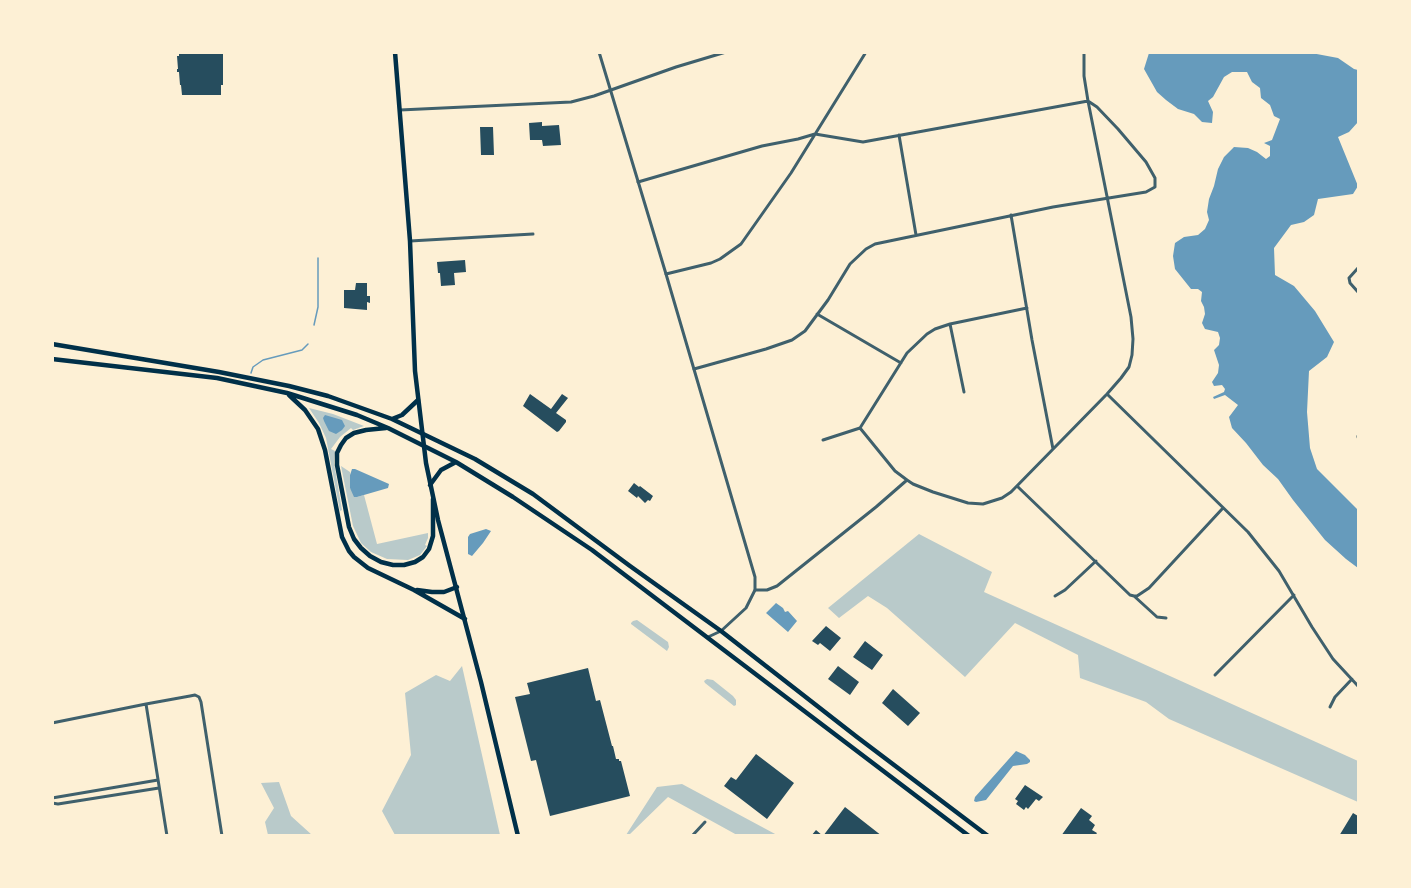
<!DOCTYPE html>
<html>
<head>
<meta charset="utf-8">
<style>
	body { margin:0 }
	#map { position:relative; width:1411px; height:888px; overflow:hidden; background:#fdf0d5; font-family:Inter,sans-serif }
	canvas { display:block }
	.frame { position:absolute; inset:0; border:54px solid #fdf0d5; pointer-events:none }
</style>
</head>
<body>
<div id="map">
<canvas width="1411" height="888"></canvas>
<div class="frame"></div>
</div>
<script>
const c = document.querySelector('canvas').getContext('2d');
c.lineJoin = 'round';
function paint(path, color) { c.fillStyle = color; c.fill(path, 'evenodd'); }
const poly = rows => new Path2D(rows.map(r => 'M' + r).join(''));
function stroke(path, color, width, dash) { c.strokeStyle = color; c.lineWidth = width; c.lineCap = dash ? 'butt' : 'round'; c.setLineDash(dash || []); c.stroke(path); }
paint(poly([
	[309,408,333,414,364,426,353,430,351,428,340,437,331,449,335,451,334,463,342,510,340,511,326,438,319,423],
	[341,466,350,472,350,488,357,497,364,495,377,544,428,533,428,538,425,545,427,546,420,555,408,560,387,559,371,552,361,543,353,526],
	[919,534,992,572,984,592,1358,761,1358,802,1169,719,1146,702,1080,678,1078,655,1015,623,965,677,887,608,868,596,839,618,828,608],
	[637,620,668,642,669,647,667,651,631,624,631,623,633,621],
	[462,666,500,835,395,835,382,811,411,755,405,693,436,675,450,681],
	[707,679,713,680,733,696,736,700,736,705,734,706,705,683,704,681],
	[279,782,291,816,312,835,268,835,265,822,274,808,261,783],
	[682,784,777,835,791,835,737,835,668,797,629,835,626,835,657,787]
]), '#b9caca');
paint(poly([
	[1306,52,1338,58,1354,69,1358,70,1358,122,1349,132,1338,137,1358,186,1353,194,1318,199,1314,215,1304,222,1291,225,1274,248,1275,275,1294,286,1315,311,1334,342,1327,357,1309,371,1307,412,1310,448,1317,469,1358,510,1358,568,1346,559,1325,540,1293,500,1278,479,1263,465,1246,443,1232,428,1229,417,1238,405,1225,395,1214,399,1213,397,1224,392,1225,389,1222,385,1214,386,1212,382,1218,373,1219,365,1214,350,1219,345,1220,338,1218,332,1205,329,1202,323,1205,314,1204,307,1201,301,1202,292,1198,289,1191,289,1175,269,1173,256,1175,243,1184,237,1198,235,1205,229,1209,220,1207,212,1209,199,1214,186,1218,169,1224,157,1234,147,1248,148,1257,152,1266,159,1270,156,1270,146,1264,143,1272,140,1280,119,1274,116,1270,105,1261,98,1260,88,1252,82,1247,72,1232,72,1224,77,1213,97,1208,101,1213,112,1212,123,1202,122,1194,114,1178,109,1166,100,1157,92,1144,69,1149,53],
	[325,415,342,420,345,426,342,430,336,434,329,431,324,421,323,418],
	[352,469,355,469,389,484,388,488,357,497,354,497,350,488,350,475],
	[486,529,491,531,483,543,472,556,468,554,468,537,470,534],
	[776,603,783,608,785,612,788,611,797,621,788,632,766,613],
	[1016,751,1025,755,1030,760,1030,762,1027,764,1013,766,986,800,976,802,974,801,975,797]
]), '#669bbc');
stroke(poly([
	[314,325,318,307,318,258],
	[251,373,253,367,263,360,302,350,308,344]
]), '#669bbc', 1.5);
paint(poly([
	[179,52,223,52,223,85,221,85,221,95,182,95,181,85,180,85,179,72,177,72,177,69,178,69,177,56,179,56],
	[542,122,542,126,559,125,561,145,543,146,542,140,530,140,529,123],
	[480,127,493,127,494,155,481,155],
	[465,260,466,272,454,273,455,285,441,286,440,273,438,273,437,262],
	[356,283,367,283,367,296,370,296,370,303,367,302,367,310,344,308,344,290,355,290],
	[530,394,551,409,562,394,568,398,556,413,566,420,566,422,559,431,557,432,523,406],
	[634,483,639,487,640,486,653,496,650,501,648,500,645,503,638,496,637,498,628,491],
	[826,626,841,638,830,651,820,643,818,645,812,641],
	[865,641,883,655,872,670,853,657],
	[838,666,859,682,850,695,828,679],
	[588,668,596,701,600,700,612,746,613,746,616,759,619,759,619,761,621,761,630,796,550,816,536,760,531,761,515,697,530,694,527,683],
	[893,689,920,713,908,726,882,703],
	[756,754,794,783,767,819,724,786,731,777,736,780],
	[1025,785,1043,797,1039,801,1036,799,1028,809,1026,807,1024,810,1016,804,1018,801,1015,799],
	[845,807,882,836,823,836],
	[1081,808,1092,816,1089,820,1095,825,1092,830,1097,833,1095,836,1061,836],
	[1353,813,1358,816,1358,836,1339,836],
	[816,830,823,836,811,836]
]), '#264d5e');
stroke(poly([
	[400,110,571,102,594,96,676,67,726,52],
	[899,135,916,235],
	[638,182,762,146,798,139,815,134,863,142,1088,101,1097,107,1118,129,1146,162,1155,178,1155,187,1146,192,1053,207,875,244,866,249,850,264,828,300,805,331,792,340,766,349,694,369],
	[1011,215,1032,340,1053,449],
	[410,241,533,234],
	[1358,268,1349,278,1350,283,1358,292],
	[666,274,711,263,720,259,741,244,791,173,866,52],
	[817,314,901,363],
	[950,324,964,392],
	[1107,394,1248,532,1279,571,1312,627,1333,659,1358,686],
	[860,428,907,353,927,334,935,329,950,324,1027,308],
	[860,428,895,471,907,480],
	[1358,436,1358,437],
	[823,440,860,428],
	[1017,486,1130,595,1134,596,1137,596,1149,588,1223,508],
	[755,590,767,590,777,586,876,507,907,480,913,484,933,492,968,503,983,504,1002,498,1011,492,1107,394,1121,378,1129,367,1132,355,1133,339,1131,317,1088,101,1084,76,1084,52],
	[1055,596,1065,590,1096,561],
	[1134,596,1157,617,1166,618],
	[1215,675,1294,595],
	[146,704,190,696,195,695,199,697,201,702,222,836],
	[1330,707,1335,697,1352,679],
	[52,723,146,704,167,836],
	[52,798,158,780],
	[52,803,58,804,159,788],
	[692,836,705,822]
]), '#3f606c', 3);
stroke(poly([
	[599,52,666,274,755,577,755,590,746,608,721,631,708,637]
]), '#3f606c', 3);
stroke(poly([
	[395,52,410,241,415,371,426,463,438,520,481,682,518,836]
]), '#003049', 4.5);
stroke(poly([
	[52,344,219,372,289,386,328,396,392,419,475,459,533,494,630,566,721,631,857,737,988,836],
	[52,359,217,378,287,393,357,415,388,428,456,462,513,497,592,550,969,836],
	[289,395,305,410,318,429,325,450,342,537,349,551,354,557,368,568,414,590,465,619],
	[392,419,402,415,418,400],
	[386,428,366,430,354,433,346,438,341,445,337,453,337,465,349,527,354,539,361,548,370,556,381,562,393,565,404,565,415,562,423,557,429,549,433,536,433,499],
	[430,485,441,470,456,462],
	[417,590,432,592,444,592,457,587]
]), '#003049', 4.5);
</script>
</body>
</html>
